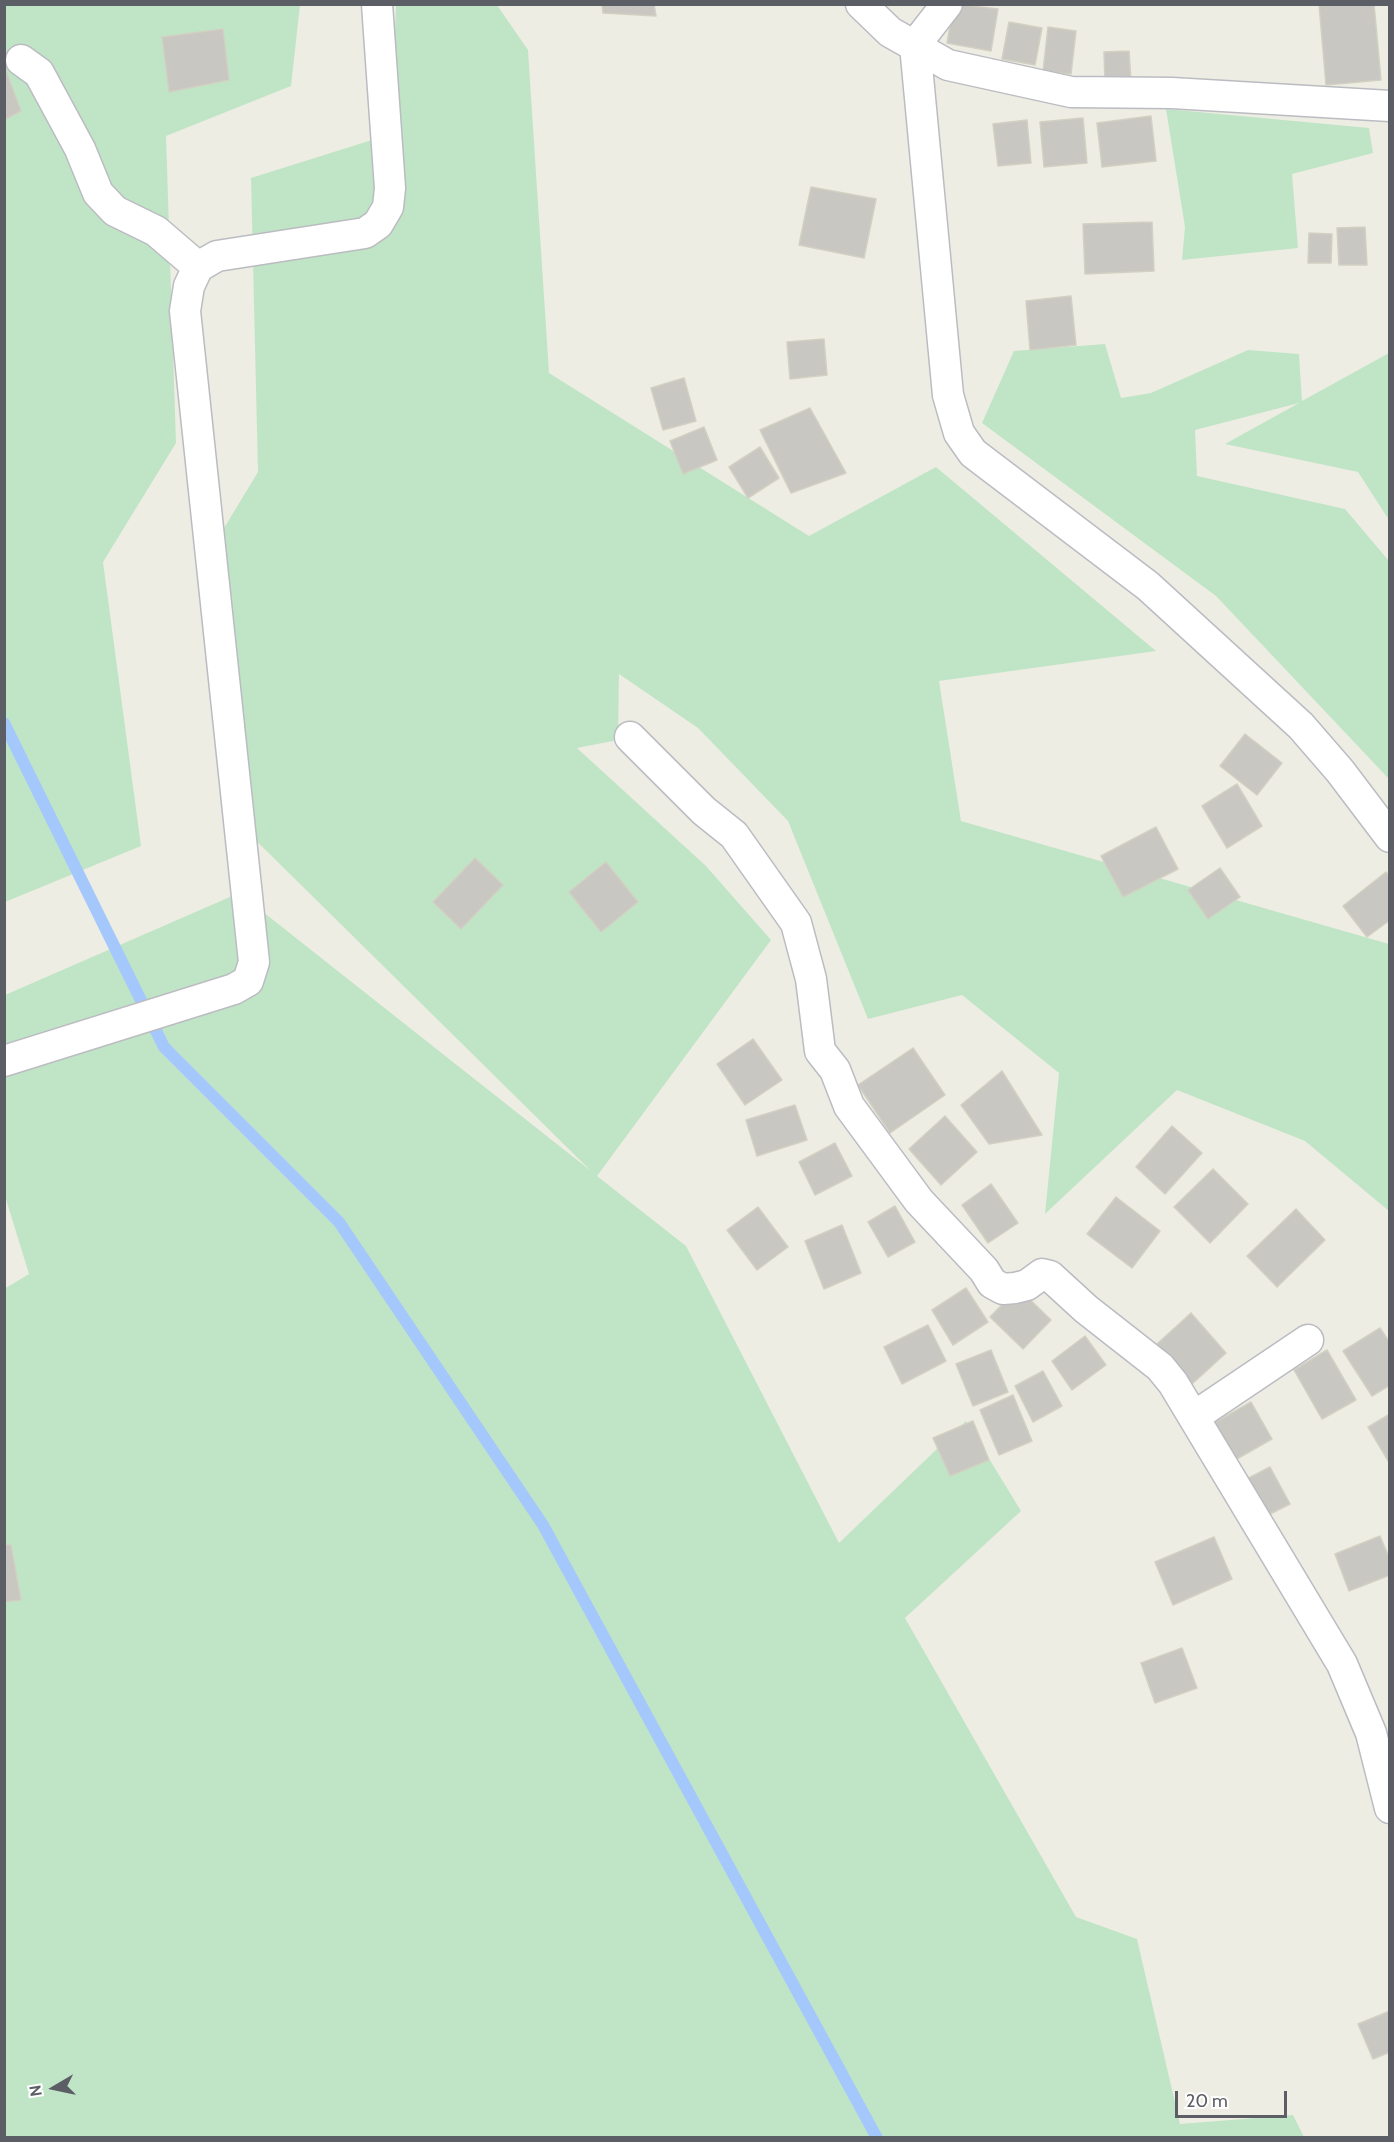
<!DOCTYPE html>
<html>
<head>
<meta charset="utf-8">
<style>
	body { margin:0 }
	#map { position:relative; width:1394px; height:2142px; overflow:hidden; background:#eeede3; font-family:Cabin,sans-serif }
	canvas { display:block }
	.frame { position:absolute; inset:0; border:6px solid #5b5e64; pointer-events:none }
	.north { position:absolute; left:24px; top:2058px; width:60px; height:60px; -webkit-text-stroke:4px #fff; paint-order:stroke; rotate:261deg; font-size:16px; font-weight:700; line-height:24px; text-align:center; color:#5b5e64 }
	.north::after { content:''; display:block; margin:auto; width:21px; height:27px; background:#5b5e64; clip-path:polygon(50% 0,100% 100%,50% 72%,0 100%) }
	.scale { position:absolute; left:1175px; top:2091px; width:112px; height:27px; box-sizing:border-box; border:3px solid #5b5e64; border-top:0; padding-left:8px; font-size:18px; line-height:21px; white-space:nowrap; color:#5b5e64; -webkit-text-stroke:4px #fff; paint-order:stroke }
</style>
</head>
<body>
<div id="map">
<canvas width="1394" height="2142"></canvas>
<div class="frame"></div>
<div class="north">N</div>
<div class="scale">20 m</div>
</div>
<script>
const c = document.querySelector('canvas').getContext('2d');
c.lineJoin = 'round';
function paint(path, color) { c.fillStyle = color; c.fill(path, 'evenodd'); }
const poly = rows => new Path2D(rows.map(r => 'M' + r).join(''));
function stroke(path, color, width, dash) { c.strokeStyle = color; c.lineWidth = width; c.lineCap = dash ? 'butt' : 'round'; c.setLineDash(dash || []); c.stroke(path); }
paint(poly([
	[5,5,300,5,291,86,166,136,176,443,103,562,141,846,5,902],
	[396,5,497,5,528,50,549,373,809,536,936,467,1156,651,939,681,961,821,1389,944,1389,1211,1305,1141,1177,1090,1045,1214,1059,1073,962,995,868,1019,788,821,698,728,619,674,618,740,577,748,706,866,771,940,597,1176,686,1246,839,1543,966,1421,1021,1511,905,1618,1076,1917,1137,1939,1180,2124,1293,2115,1304,2137,5,2137,4,1289,29,1274,5,1196,5,995,239,893,591,1171,223,808,198,571,258,472,251,178,391,134],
	[1166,109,1369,128,1373,153,1292,174,1298,248,1182,260,1185,227],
	[1105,344,1121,398,1151,393,1248,350,1299,354,1302,401,1389,353,1389,520,1358,472,1225,444,1299,403,1195,430,1197,476,1345,509,1389,561,1389,779,1216,596,982,423,1014,351]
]), '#c0e5c6');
stroke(poly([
	[4,723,164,1047,339,1222,543,1525,877,2138]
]), '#a5c8fc', 12);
const building = poly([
	[602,4,654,4,656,16,603,13,602,4],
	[954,4,998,9,991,51,947,43,954,4],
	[1319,4,1374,4,1381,80,1326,85,1319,4],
	[1009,22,1042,28,1035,65,1002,59,1009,22],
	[1048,27,1076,31,1071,74,1043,71,1048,27],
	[223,29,229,80,169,92,162,37,223,29],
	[1129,51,1131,81,1105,83,1104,52,1129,51],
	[4,65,21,111,4,120,4,65],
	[1151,116,1156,161,1102,167,1097,123,1151,116],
	[1083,118,1087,163,1044,167,1040,122,1083,118],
	[1027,120,1031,163,998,166,993,124,1027,120],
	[811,187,876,199,864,258,799,245,811,187],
	[1152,222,1154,271,1085,274,1083,224,1152,222],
	[1365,227,1367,265,1339,265,1337,228,1365,227],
	[1309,233,1332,234,1331,263,1308,263,1309,233],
	[1071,296,1076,345,1030,350,1026,301,1071,296],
	[824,339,827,375,790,379,787,342,824,339],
	[684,378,696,421,663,430,651,388,684,378],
	[810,408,846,473,791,493,760,430,810,408],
	[704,427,717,460,683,474,670,441,704,427],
	[760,447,779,478,748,498,729,467,760,447],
	[1245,734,1282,763,1257,795,1220,766,1245,734],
	[1237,784,1262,826,1227,848,1202,806,1237,784],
	[1156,827,1178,869,1123,897,1101,856,1156,827],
	[475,858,503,885,461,929,433,902,475,858],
	[606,862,638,902,601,932,569,892,606,862],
	[1220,868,1240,897,1208,919,1188,890,1220,868],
	[1386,872,1390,877,1390,920,1367,937,1343,906,1386,872],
	[753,1039,782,1080,745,1105,717,1064,753,1039],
	[913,1048,945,1095,890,1133,858,1085,913,1048],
	[1002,1071,1042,1135,989,1144,961,1105,1002,1071],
	[795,1105,807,1140,757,1156,746,1120,795,1105],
	[945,1116,977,1152,941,1185,909,1149,945,1116],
	[1172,1126,1202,1153,1165,1194,1136,1167,1172,1126],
	[835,1143,852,1176,815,1195,799,1162,835,1143],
	[1213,1169,1248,1204,1210,1243,1174,1207,1213,1169],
	[991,1184,1018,1223,988,1243,962,1205,991,1184],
	[1116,1197,1160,1231,1132,1268,1087,1234,1116,1197],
	[895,1206,915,1242,888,1257,868,1222,895,1206],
	[758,1207,788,1247,757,1270,727,1230,758,1207],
	[1296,1209,1325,1240,1277,1287,1247,1256,1296,1209],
	[842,1225,861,1273,824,1289,805,1241,842,1225],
	[966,1288,988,1322,953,1345,932,1310,966,1288],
	[1018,1288,1051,1320,1023,1349,990,1317,1018,1288],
	[1191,1313,1226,1353,1192,1384,1157,1344,1191,1313],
	[928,1325,946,1361,902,1384,884,1347,928,1325],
	[1380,1328,1390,1343,1390,1385,1372,1396,1343,1351,1380,1328],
	[1085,1336,1106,1365,1072,1390,1052,1361,1085,1336],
	[991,1350,1008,1392,973,1406,956,1364,991,1350],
	[1327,1350,1356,1400,1322,1419,1294,1370,1327,1350],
	[1043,1371,1062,1406,1033,1422,1015,1386,1043,1371],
	[1013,1395,1032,1441,999,1455,980,1410,1013,1395],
	[1251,1402,1272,1439,1235,1460,1214,1423,1251,1402],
	[1390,1414,1390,1464,1368,1427,1390,1414],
	[973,1421,989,1460,950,1476,933,1438,973,1421],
	[1270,1467,1290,1504,1258,1520,1239,1483,1270,1467],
	[1380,1536,1390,1560,1390,1575,1349,1591,1335,1554,1380,1536],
	[1214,1537,1232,1579,1173,1605,1155,1562,1214,1537],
	[4,1545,11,1545,21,1600,4,1602,4,1545],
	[1182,1648,1197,1688,1155,1703,1141,1663,1182,1648],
	[1390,2011,1390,2052,1373,2059,1358,2024,1390,2011]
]);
paint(building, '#c8c7c1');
stroke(building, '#d2d0c2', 1.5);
const minor = poly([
	[861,4,890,32,948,65,1071,92,1172,93,1390,106],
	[947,4,915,45,948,395,959,433,973,453,1148,586,1301,726,1340,771,1390,837],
	[21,60,39,73,80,149,98,193,115,211,156,231,198,267],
	[630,737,704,811,734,835,796,923,811,979,820,1051,835,1070,849,1106,919,1201,984,1270,992,1283,1003,1289,1015,1288,1027,1285,1042,1274,1050,1276,1086,1309,1160,1367,1173,1383,1342,1664,1371,1733,1390,1808],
	[4,1061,234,989,248,981,254,962,185,311,189,286,198,267,217,256,365,233,378,224,388,207,390,188,377,4],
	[1195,1416,1308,1340]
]);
stroke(minor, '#bbbcc2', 33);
stroke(minor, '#fff', 30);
</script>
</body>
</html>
